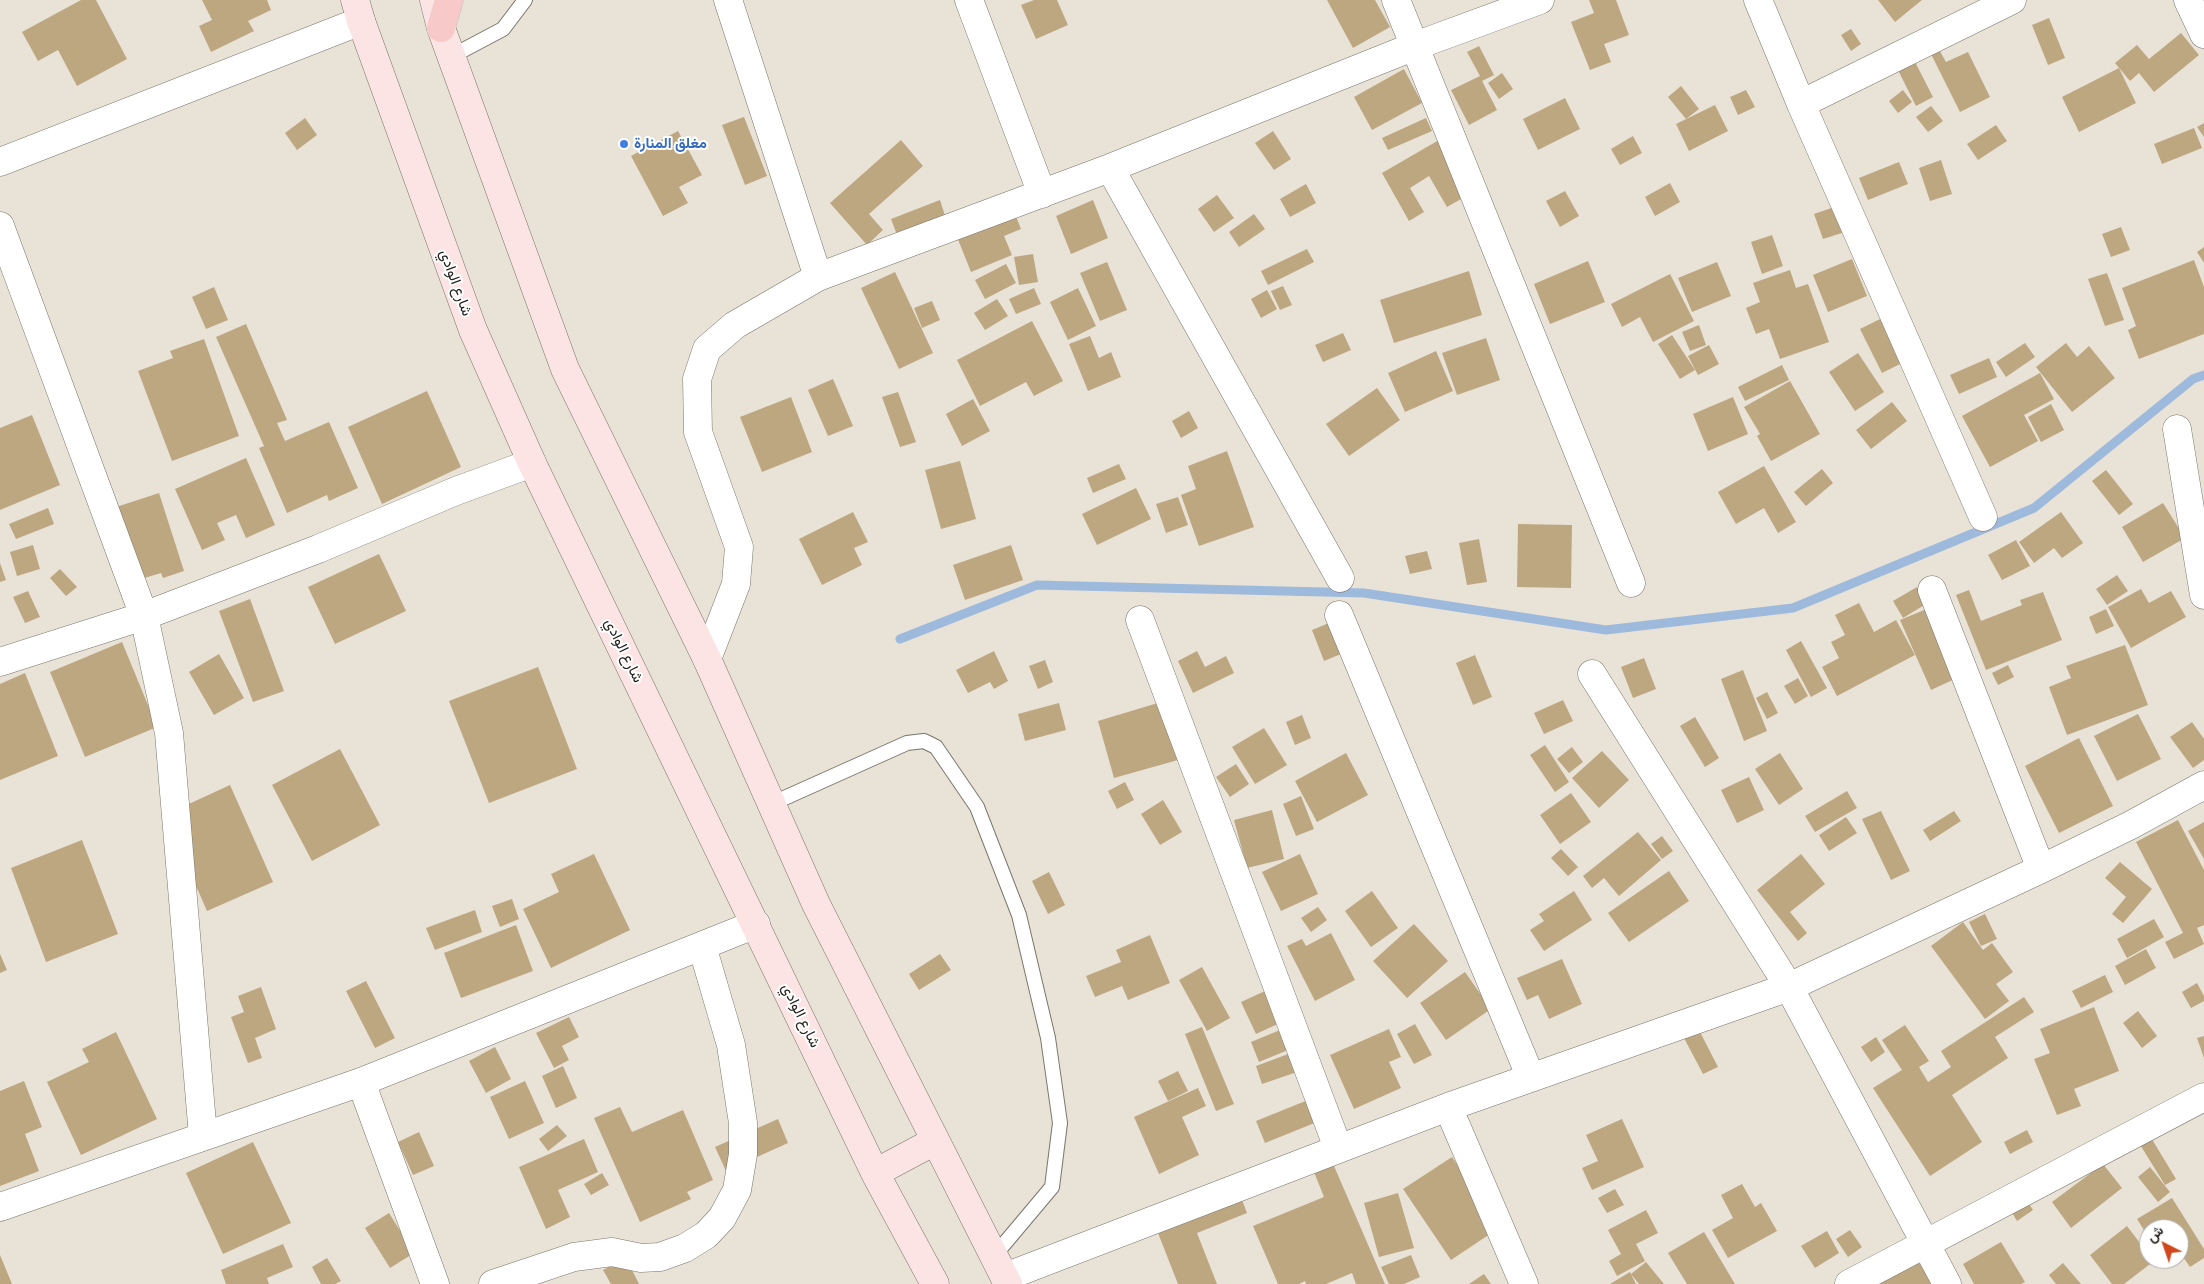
<!DOCTYPE html>
<html>
<head>
<meta charset="utf-8">
<style>
	body { margin:0 }
	#map { position:relative; width:2204px; height:1284px; overflow:hidden; background:#e9e2d7; font-family:"Titillium Web",Vazirmatn,sans-serif }
	canvas { display:block }
	.north { position:absolute; left:2139px; top:1219px; width:50px; height:50px; box-sizing:border-box; background:#fff; border:1px solid #a8a7a5; border-radius:50%; rotate:319deg; font-size:14px; font-weight:700; line-height:20px; text-align:center; color:#25221e }
	.north::after { content:''; display:block; margin:auto; width:18px; height:22px; background:#d1481e; clip-path:polygon(50% 0,100% 100%,50% 72%,0 100%) }
</style>
</head>
<body>
<div id="map">
<canvas width="2204" height="1284"></canvas>
<div class="north">ش</div>
</div>
<script>
const c = document.querySelector('canvas').getContext('2d');
c.lineJoin = 'round';
const poly = rows => new Path2D(rows.map(r => 'M' + r).join(''));
function stroke(path, color, width, dash) { c.strokeStyle = color; c.lineWidth = width; c.lineCap = dash ? 'butt' : 'round'; c.setLineDash(dash || []); c.stroke(path); }
function paint(path, color) { c.fillStyle = color; c.fill(path, 'evenodd'); }
function label(font, color, halo, rows, align = 'center') {
  c.font = font + ' "Titillium Web",Vazirmatn,sans-serif'; c.lineWidth = 4; c.setLineDash([]); c.textBaseline = 'middle'; c.strokeStyle = halo; c.fillStyle = color; for (const [text, x, y, turn = 0] of rows) {
    c.save(); c.translate(x, y); c.rotate((+turn || 0) * Math.PI / 180); c.textAlign = isNaN(turn) ? turn : align; if (halo) c.strokeText(text, 0, 0); c.fillText(text, 0, 0); c.restore();
  }
}
stroke(poly([
	[900,639,1037,585,1364,593,1606,630,1793,608,2034,508,2193,379,2204,375]
]), '#9db9dc', 9);
paint(poly([
	[81,0,96,0,127,59,77,86,58,50,38,61,22,32],
	[202,0,267,0,271,10,248,21,254,31,211,52,199,26,212,20],
	[1034,0,1057,0,1068,25,1036,39,1021,5],
	[1327,0,1375,0,1390,27,1353,48],
	[1589,0,1616,0,1629,35,1604,44,1611,62,1590,70,1571,22,1594,13],
	[1878,0,1922,0,1895,22],
	[2049,18,2065,58,2048,65,2032,25],
	[1851,29,1861,44,1851,51,1841,35],
	[2181,33,2199,55,2154,92,2139,73,2130,81,2115,63,2137,45,2149,59],
	[1936,44,1946,62,1968,52,1990,97,1960,112,1928,48],
	[1479,46,1494,75,1482,81,1497,110,1469,125,1451,90,1480,76,1467,52],
	[1912,56,1933,97,1916,106,1895,64],
	[2119,68,2136,103,2079,132,2062,97],
	[1404,69,1422,103,1372,130,1354,97],
	[1502,73,1513,89,1499,99,1488,83],
	[1681,86,1699,109,1686,119,1668,97],
	[1746,90,1755,107,1738,115,1730,97],
	[1903,90,1912,102,1898,113,1889,101],
	[1565,98,1580,129,1538,150,1523,119],
	[1715,105,1728,131,1689,151,1676,124],
	[1931,106,1943,121,1928,132,1916,117],
	[744,117,767,176,745,185,722,125],
	[305,118,317,135,297,150,285,133],
	[1426,118,1432,131,1388,150,1382,138],
	[2204,123,2204,137,2197,127],
	[1996,125,2007,141,1978,160,1967,144],
	[2194,128,2202,148,2162,164,2154,144],
	[678,131,702,175,679,187,688,203,663,216,631,156],
	[1273,131,1291,159,1274,170,1255,143],
	[1633,136,1642,153,1620,165,1611,149],
	[901,140,923,166,869,214,883,230,867,245,830,203],
	[1439,140,1470,194,1447,207,1429,176,1410,188,1424,212,1409,221,1382,173],
	[1941,160,1952,194,1930,201,1919,168],
	[1899,162,1908,184,1868,200,1859,178],
	[1670,183,1680,202,1655,216,1645,197],
	[1306,184,1316,203,1290,217,1280,199],
	[1565,191,1579,216,1560,227,1546,201],
	[1217,195,1234,218,1214,232,1198,209],
	[940,200,948,225,900,243,891,219],
	[1093,200,1108,238,1071,254,1056,216],
	[1840,205,1848,231,1823,239,1814,214],
	[1013,209,1021,229,1004,236,1012,255,971,272,955,232],
	[1254,214,1265,229,1239,247,1229,232],
	[2121,227,2130,250,2111,257,2102,234],
	[1772,235,1783,266,1762,274,1751,242],
	[2204,247,2204,263,2197,252],
	[1307,249,1314,262,1268,285,1261,271],
	[1033,254,1038,282,1019,285,1014,257],
	[1852,259,1867,296,1828,312,1813,275],
	[2194,260,2204,287,2204,334,2139,359,2128,330,2136,326,2122,288],
	[1588,261,1605,302,1550,324,1534,284],
	[1107,262,1127,310,1100,321,1080,273],
	[1717,262,1731,296,1692,312,1678,278],
	[1006,264,1016,283,985,299,975,280],
	[1790,270,1796,288,1808,284,1829,342,1780,359,1769,329,1756,334,1746,308,1760,302,1753,283],
	[1469,271,1482,315,1394,343,1380,300],
	[895,272,933,353,899,369,861,288],
	[2107,273,2124,320,2105,326,2088,279],
	[1670,274,1694,321,1653,342,1640,317,1622,327,1611,304],
	[1283,286,1292,305,1280,310,1271,291],
	[214,287,228,320,206,329,192,297],
	[1034,288,1041,304,1016,314,1009,299],
	[1078,288,1096,326,1068,340,1050,302],
	[1267,290,1277,309,1261,318,1251,299],
	[997,299,1008,316,985,330,974,313],
	[932,301,940,320,922,328,914,308],
	[1882,318,1904,362,1882,373,1860,329],
	[1032,321,1063,381,1034,396,1026,382,980,406,957,360],
	[246,324,287,420,277,423,285,441,329,422,358,488,329,501,327,495,287,513,259,448,264,446,216,337],
	[1699,325,1706,345,1690,351,1682,332],
	[1343,333,1351,350,1323,362,1315,345],
	[1672,335,1695,370,1680,379,1658,344],
	[1090,336,1099,358,1111,352,1121,377,1088,391,1069,344],
	[1486,338,1500,380,1457,395,1442,353],
	[204,339,239,436,172,461,138,371,173,358,170,351],
	[2025,343,2035,357,2006,377,1996,362],
	[2066,343,2077,357,2089,346,2115,378,2072,412,2036,367],
	[1709,345,1719,364,1698,375,1688,356],
	[1436,351,1453,391,1405,412,1388,373],
	[1858,353,1884,392,1855,411,1829,372],
	[1989,358,1997,377,1959,394,1950,375],
	[1782,365,1789,380,1745,401,1738,387],
	[2040,373,2054,399,2024,415,2038,441,1990,467,1962,416],
	[833,379,853,426,828,436,808,390],
	[1790,381,1820,434,1771,461,1757,436,1760,434,1744,407],
	[1377,388,1400,420,1349,456,1326,424],
	[427,391,461,467,382,504,348,427],
	[898,392,916,442,900,447,882,397],
	[791,397,812,452,762,472,740,417],
	[1733,397,1748,434,1708,451,1693,414],
	[973,399,990,431,962,446,946,414],
	[1892,402,1907,421,1871,449,1856,430],
	[2051,404,2064,430,2041,442,2028,417],
	[1189,411,1198,428,1181,438,1172,421],
	[32,415,60,485,0,510,0,428],
	[1227,451,1254,527,1199,546,1181,495,1196,489,1188,466],
	[246,458,275,525,246,538,236,515,217,523,225,540,202,550,175,489],
	[960,461,976,519,941,529,925,470],
	[1119,464,1126,479,1093,493,1087,478],
	[1764,466,1796,522,1778,533,1764,508,1736,524,1718,492],
	[1822,469,1833,483,1806,506,1794,492],
	[2106,470,2133,504,2119,515,2092,481],
	[1136,488,1151,519,1097,545,1082,514],
	[159,493,184,571,163,578,161,573,118,586,95,514],
	[1178,497,1188,525,1166,533,1156,504],
	[2163,503,2185,538,2143,562,2122,527],
	[48,508,54,524,16,539,9,524],
	[853,512,868,542,854,548,862,565,822,585,799,539],
	[2061,512,2083,543,2062,558,2054,548,2034,563,2019,542],
	[1518,524,1572,525,1571,588,1517,587],
	[1479,539,1487,582,1467,585,1459,543],
	[2016,540,2030,566,2002,580,1988,555],
	[33,545,40,569,17,576,10,552],
	[1011,545,1023,580,965,600,953,565],
	[1427,551,1432,569,1410,574,1405,556],
	[379,554,406,611,335,644,308,587],
	[0,563,6,580,0,582],
	[60,569,77,587,66,596,50,578],
	[2117,575,2128,591,2107,605,2096,589],
	[1917,587,1926,604,1903,618,1893,601],
	[2141,589,2149,603,2171,591,2186,617,2131,648,2108,607],
	[1969,590,1981,621,2022,605,2020,600,2043,592,2062,640,1986,670,1956,595],
	[28,591,40,617,25,623,13,597],
	[250,599,284,691,253,702,219,611],
	[1859,603,1874,632,1896,620,1915,655,1837,696,1822,667,1839,658,1831,642,1845,635,1835,615],
	[1929,608,1959,677,1931,690,1900,620],
	[2106,609,2114,626,2096,634,2089,617],
	[1329,623,1341,654,1324,661,1312,630],
	[1801,641,1827,688,1811,697,1786,650],
	[122,642,157,727,85,757,50,672],
	[2125,645,2148,705,2067,735,2049,687,2071,678,2066,666],
	[994,651,1008,681,994,689,990,682,968,693,956,670],
	[1197,651,1205,667,1226,656,1234,673,1193,693,1178,661],
	[219,654,244,698,214,715,189,672],
	[1475,655,1492,697,1473,705,1456,663],
	[1644,658,1656,689,1633,698,1621,667],
	[1045,660,1053,682,1038,689,1029,666],
	[2008,665,2014,677,1998,685,1992,673],
	[538,667,577,769,489,803,449,701],
	[1743,670,1767,731,1744,741,1721,679],
	[25,673,58,756,0,780,0,684],
	[1798,678,1808,696,1795,704,1784,686],
	[1767,692,1778,713,1767,719,1756,698],
	[1563,700,1573,721,1544,734,1534,713],
	[1161,702,1178,760,1114,778,1098,721],
	[1059,703,1066,730,1025,741,1018,714],
	[2138,714,2161,759,2117,781,2094,736],
	[1302,715,1311,738,1295,745,1286,722],
	[1695,717,1719,758,1705,767,1680,726],
	[2192,722,2204,739,2204,760,2193,768,2170,737],
	[1264,728,1287,765,1255,784,1232,747],
	[2079,738,2113,806,2059,833,2025,766],
	[1545,745,1569,782,1555,792,1530,755],
	[1572,747,1583,762,1569,773,1557,759],
	[340,749,380,825,312,861,272,785],
	[1602,751,1629,780,1599,808,1572,778],
	[1346,753,1368,795,1317,822,1295,781],
	[1780,753,1803,789,1779,805,1755,769],
	[1236,764,1249,784,1230,797,1216,777],
	[1749,777,1764,810,1737,823,1721,790],
	[1125,782,1134,800,1117,809,1108,791],
	[230,785,273,882,207,911,165,815],
	[1847,791,1857,808,1815,832,1805,816],
	[1571,793,1591,822,1560,844,1540,815],
	[1301,796,1314,829,1296,836,1283,804],
	[1163,800,1182,832,1160,845,1141,814],
	[1272,810,1284,859,1247,868,1234,820],
	[1881,811,1910,871,1891,880,1862,819],
	[1954,811,1961,821,1930,841,1923,830],
	[1846,817,1857,833,1829,851,1819,835],
	[2178,820,2204,870,2204,925,2197,928,2204,944,2174,959,2165,942,2183,933,2136,842],
	[2204,822,2204,859,2188,831],
	[1638,832,1661,860,1619,896,1604,878,1592,888,1583,876],
	[1662,836,1673,851,1662,859,1651,844],
	[82,840,118,934,46,962,11,868],
	[1561,849,1578,867,1568,876,1551,858],
	[594,854,630,930,551,968,523,909,559,892,551,874],
	[1300,854,1318,894,1281,911,1262,872],
	[1801,854,1825,884,1790,912,1807,933,1798,941,1757,890],
	[2120,862,2152,889,2123,923,2112,914,2126,897,2105,878],
	[1669,871,1689,901,1629,942,1608,913],
	[1049,872,1065,905,1048,914,1032,881],
	[1372,891,1398,928,1371,947,1345,911],
	[1574,891,1592,920,1544,951,1530,930,1544,921,1539,914],
	[512,899,519,919,500,927,492,906],
	[1318,907,1327,920,1311,932,1301,918],
	[475,910,482,932,435,950,426,928],
	[1985,914,1997,939,1981,946,1969,922],
	[2154,919,2164,937,2127,958,2117,939],
	[1963,922,1983,950,1992,943,2013,972,1996,984,2009,1001,1985,1019,1931,946],
	[1414,924,1448,961,1407,998,1373,961],
	[516,925,533,971,461,998,444,953],
	[1331,933,1355,980,1315,1001,1287,946,1302,939,1306,946],
	[1150,935,1170,983,1128,1000,1122,986,1095,997,1086,976,1121,962,1116,950],
	[2146,949,2156,968,2125,985,2115,966],
	[0,954,7,970,0,973],
	[940,954,951,970,919,990,909,974],
	[1562,959,1582,1004,1549,1019,1538,995,1527,1000,1517,978],
	[1202,967,1230,1018,1207,1031,1179,980],
	[1465,972,1491,1009,1446,1040,1420,1003],
	[2105,975,2113,992,2081,1008,2072,991],
	[366,981,395,1038,375,1048,346,991],
	[2197,983,2204,996,2204,1001,2191,1008,2182,992],
	[261,987,276,1029,255,1038,262,1058,248,1063,231,1017,244,1012,238,996],
	[1265,991,1280,1023,1256,1034,1241,1002],
	[2024,997,2034,1012,1995,1037,2008,1058,1952,1095,1982,1142,1930,1176,1873,1088,1902,1070,1882,1040,1905,1025,1929,1061,1919,1067,1928,1082,1951,1067,1941,1051],
	[2094,1007,2119,1071,2074,1089,2081,1106,2057,1115,2034,1059,2050,1053,2040,1029],
	[2138,1011,2157,1036,2142,1048,2123,1023],
	[569,1017,579,1037,562,1046,569,1060,554,1068,536,1033],
	[1415,1024,1432,1055,1414,1064,1397,1034],
	[1202,1027,1234,1104,1216,1111,1185,1034],
	[1389,1029,1401,1057,1389,1062,1401,1088,1354,1109,1330,1055],
	[1280,1030,1288,1050,1259,1062,1251,1042],
	[1699,1030,1718,1067,1703,1074,1684,1038],
	[116,1032,157,1119,81,1155,47,1082,89,1062,82,1049],
	[2204,1036,2204,1058,2197,1038],
	[1876,1037,1885,1052,1871,1062,1861,1047],
	[495,1047,511,1079,486,1093,469,1061],
	[1291,1053,1297,1072,1262,1084,1256,1066],
	[563,1066,577,1098,556,1108,542,1076],
	[1178,1071,1188,1091,1168,1101,1158,1081],
	[24,1081,42,1127,25,1134,39,1171,0,1186,0,1091],
	[525,1081,544,1123,509,1139,490,1097],
	[1198,1088,1206,1106,1182,1117,1199,1155,1159,1174,1134,1117],
	[1308,1100,1317,1122,1265,1143,1256,1121],
	[620,1107,632,1132,683,1110,713,1180,687,1192,691,1199,640,1222,594,1118],
	[778,1119,788,1143,726,1171,715,1147],
	[1622,1119,1644,1167,1592,1190,1582,1168,1598,1161,1586,1135],
	[557,1125,567,1136,548,1151,539,1139],
	[2027,1130,2033,1142,2010,1154,2004,1142],
	[419,1132,434,1166,413,1175,398,1142],
	[2150,1136,2176,1179,2165,1185,2139,1143],
	[584,1139,598,1172,558,1190,570,1217,546,1229,519,1167],
	[253,1142,291,1223,223,1254,186,1173],
	[1452,1157,1499,1228,1451,1260,1403,1189],
	[1331,1159,1385,1284,1356,1284,1352,1273,1326,1284,1306,1284,1305,1281,1299,1284,1278,1284,1253,1226,1324,1197,1312,1167],
	[2103,1164,2122,1188,2071,1228,2052,1202],
	[2150,1167,2170,1192,2158,1202,2138,1177],
	[602,1173,609,1185,591,1195,584,1184],
	[1742,1184,1755,1207,1761,1203,1777,1231,1728,1258,1712,1230,1733,1218,1721,1195],
	[1615,1189,1624,1205,1607,1213,1598,1198],
	[1398,1193,1414,1248,1379,1257,1364,1203],
	[2025,1198,2033,1210,2017,1221,2009,1208],
	[2172,1198,2204,1249,2204,1258,2190,1267,2179,1251,2179,1229,2149,1229,2149,1238,2137,1219],
	[1242,1200,1247,1213,1197,1233,1217,1284,1178,1284,1158,1233],
	[1646,1210,1658,1233,1636,1244,1645,1261,1617,1276,1609,1261,1621,1254,1608,1230],
	[389,1213,414,1253,390,1268,365,1228],
	[2127,1226,2149,1255,2149,1259,2154,1261,2124,1284,2112,1284,2090,1255],
	[1850,1230,1862,1247,1848,1257,1836,1239],
	[1827,1231,1839,1253,1815,1268,1801,1246],
	[1704,1232,1735,1284,1687,1284,1668,1253],
	[2001,1242,2025,1282,2021,1284,1974,1284,1963,1264],
	[283,1244,293,1267,267,1278,269,1284,226,1284,221,1270],
	[0,1255,12,1284,0,1284],
	[1411,1255,1420,1277,1404,1284,1389,1284,1381,1267],
	[1915,1257,1933,1284,1874,1284],
	[327,1258,341,1281,335,1284,321,1284,312,1267],
	[626,1258,639,1284,611,1284,603,1270],
	[1646,1262,1664,1284,1639,1284,1631,1274],
	[2063,1263,2081,1284,2056,1284,2049,1275],
	[1630,1272,1636,1284,1610,1284],
	[1484,1274,1491,1284,1469,1284]
]), '#bda780');
const lane = poly([
	[452,56,503,29,525,0],
	[771,804,907,743,924,741,936,747,977,807,1019,915,1048,1038,1060,1123,1052,1187,994,1256]
]);
const street = poly([
	[728,0,818,277],
	[969,0,1042,194],
	[1396,0,1631,583],
	[1758,0,1801,104,1983,517],
	[2188,0,2204,34],
	[1801,104,2012,0],
	[0,162,361,21],
	[1110,168,1340,578],
	[0,226,144,616,169,733,203,1136],
	[2177,429,2204,595],
	[1932,590,2041,869],
	[1339,615,1531,1078],
	[1140,620,1338,1148],
	[707,659,736,584,739,547,698,432,697,379,707,349,735,325,818,277,1110,168,1415,46,1540,0],
	[0,662,144,616,318,549,456,491,532,463],
	[1592,674,1789,987,1947,1284],
	[361,1082,435,1284],
	[1448,1107,1524,1284],
	[0,1207,361,1082,756,924],
	[1005,1277,1448,1107,1789,987,2041,869,2131,825,2204,785],
	[493,1284,574,1257,612,1252,641,1258,660,1257,685,1248,706,1235,722,1218,737,1190,743,1154,743,1123,731,1045,702,946],
	[1849,1284,2204,1097]
]);
const secondary = poly([
	[355,0,361,21,473,330,532,463,875,1173,935,1284],
	[434,0,441,28,565,369,707,659,816,904,1008,1284],
	[875,1173,935,1141]
]);
const primary = poly([
	[441,28,449,0]
]);
stroke(lane, '#7b756b', 16);
stroke(street, '#7b756b', 29);
stroke(secondary, '#7b756b', 29);
stroke(primary, '#c2c1c0', 29);
stroke(lane, '#fff', 14);
stroke(street, '#fff', 28);
stroke(secondary, '#fbe4e3', 28);
stroke(primary, '#f7c9c8', 28);
for (const [x, y, r, color] of [
	[624,144,5,"#3f7fe0"]
]) { const dot = new Path2D(); dot.arc(x, y, r, 0, 2 * Math.PI); c.fillStyle = color; c.fill(dot); stroke(dot, '#fff', 2); }
label('bold 15px', '#366cbe', '#fff', [
	["مغلق المنارة",634,144]
], 'left');
label('15px', '#25221e', '#fff', [
	["شارع الوادي",455,283,70],
	["شارع الوادي",623,651,64],
	["شارع الوادي",800,1016,64]
]);
</script>
</body>
</html>
